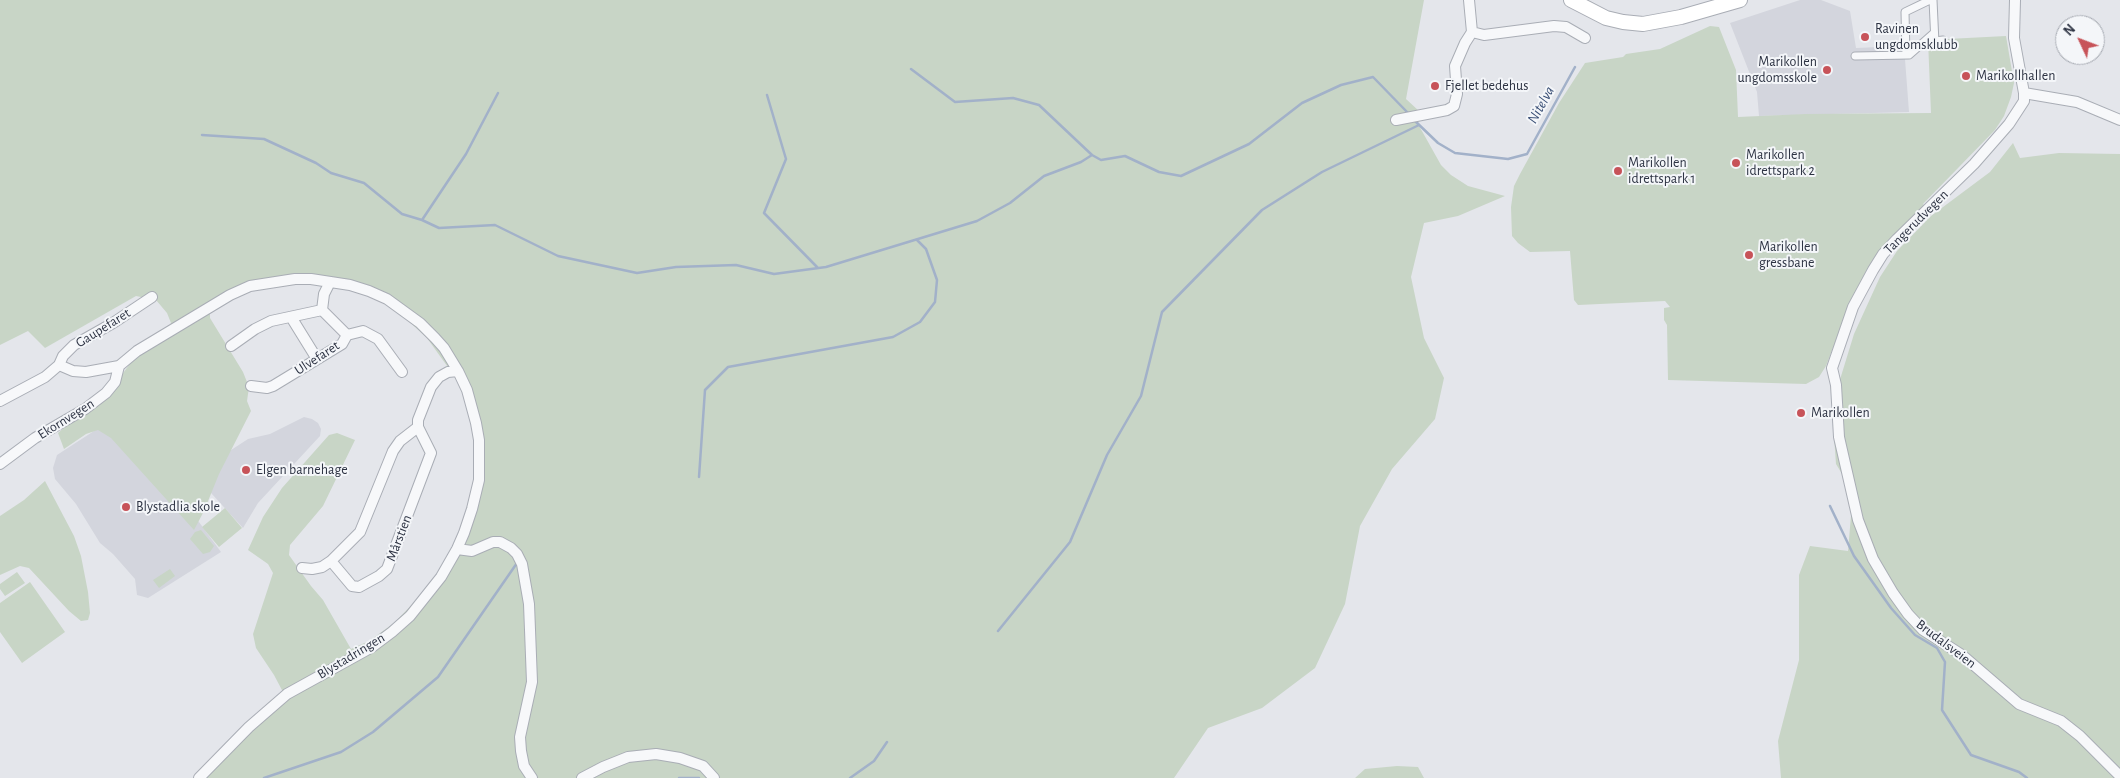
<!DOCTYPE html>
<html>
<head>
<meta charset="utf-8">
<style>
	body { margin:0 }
	#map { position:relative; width:2120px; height:778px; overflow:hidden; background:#e4e6eb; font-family:"Alegreya Sans",sans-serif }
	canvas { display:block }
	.north { position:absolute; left:2055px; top:15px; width:50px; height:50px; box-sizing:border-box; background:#f4f6f9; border:1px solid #a4a8b0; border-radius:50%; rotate:313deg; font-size:14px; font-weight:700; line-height:20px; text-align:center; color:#2d3343 }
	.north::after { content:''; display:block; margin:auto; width:18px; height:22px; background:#c75359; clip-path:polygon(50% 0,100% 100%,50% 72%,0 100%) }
</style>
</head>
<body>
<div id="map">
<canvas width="2120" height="778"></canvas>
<div class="north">N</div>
</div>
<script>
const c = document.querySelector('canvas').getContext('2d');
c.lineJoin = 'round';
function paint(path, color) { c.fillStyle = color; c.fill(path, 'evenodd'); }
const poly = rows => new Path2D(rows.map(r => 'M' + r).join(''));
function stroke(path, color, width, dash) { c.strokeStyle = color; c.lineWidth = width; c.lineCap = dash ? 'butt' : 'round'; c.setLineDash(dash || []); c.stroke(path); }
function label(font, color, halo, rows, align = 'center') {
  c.font = font + ' "Alegreya Sans",sans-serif'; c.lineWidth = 4; c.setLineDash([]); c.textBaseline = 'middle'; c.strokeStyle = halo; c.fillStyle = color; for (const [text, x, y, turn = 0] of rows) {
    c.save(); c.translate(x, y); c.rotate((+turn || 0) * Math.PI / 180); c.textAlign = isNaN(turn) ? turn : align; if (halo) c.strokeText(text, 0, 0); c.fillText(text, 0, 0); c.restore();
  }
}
paint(poly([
	[1800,0,1821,0,1850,11,1856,48,1904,46,1909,112,1759,116,1757,92,1730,23],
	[304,417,312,419,318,423,321,429,320,436,258,503,243,528,201,482,225,454,248,439,270,434],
	[111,420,199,522,221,552,148,598,137,595,135,579,113,554,100,543,76,504,55,479,53,468,57,455]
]), '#d3d5dd');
paint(poly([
	[0,0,1424,0,1406,99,1419,111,1418,124,1441,165,1451,175,1468,186,1505,196,1458,216,1424,223,1411,277,1424,338,1444,378,1435,419,1392,469,1360,526,1345,604,1315,668,1262,708,1208,728,1174,778,199,778,283,692,274,675,256,648,253,634,273,573,268,564,248,550,263,517,282,488,329,435,337,433,355,440,323,506,290,545,289,555,311,586,323,600,351,649,369,641,394,623,429,587,445,563,466,520,472,505,478,443,465,391,427,338,393,307,375,298,340,285,294,276,270,278,249,282,210,307,210,318,243,372,249,387,247,401,251,411,219,474,204,511,194,530,111,438,98,430,86,434,64,449,58,433,118,380,129,365,164,333,171,323,167,313,156,300,136,296,45,348,28,331,0,345],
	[1710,26,1719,27,1736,70,1738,117,1805,114,1931,113,1928,40,2006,36,2014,83,2011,97,2004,116,1995,130,1923,204,1926,207,1849,306,1826,366,1819,377,1806,384,1668,380,1667,325,1664,320,1664,308,1670,307,1665,301,1578,305,1574,300,1570,251,1530,252,1518,243,1512,236,1511,207,1514,186,1520,174,1559,103,1585,63,1623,57,1626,54,1660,49],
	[2013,143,2020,158,2059,153,2120,154,2120,778,1781,778,1778,741,1799,660,1799,575,1810,546,1848,551,1853,492,1836,464,1833,421,1838,386,1854,334,1880,277,1897,251,1931,216,1990,172],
	[45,481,74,536,81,556,88,592,90,613,88,620,81,621,69,611,29,568,20,566,0,575,0,516,24,500],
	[225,508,242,528,219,547,202,527],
	[201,530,214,546,210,552,203,554,190,539,195,532],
	[170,569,175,576,159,588,153,580],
	[17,572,25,583,5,596,0,589,0,584],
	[30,582,65,632,22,663,0,632,0,603],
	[1397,766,1418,767,1424,778,1355,778,1365,769]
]), '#c8d5c6');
stroke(poly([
	[911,69,955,102,1013,98,1039,105,1092,155],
	[767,95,786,159,764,213,817,267],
	[1414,120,1438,143,1455,153,1508,159,1527,154,1575,67],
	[202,135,264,139,316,163,331,173,364,183,402,214,422,220,439,228,495,225,558,256,637,273,676,267,736,265,774,274,826,267,977,221,1010,203,1044,176,1081,162,1092,155,1101,160,1125,156,1159,172,1181,176,1249,144,1302,103,1341,85,1373,77,1409,114],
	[422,220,466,154,498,93],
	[699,477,705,390,728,367,893,337,920,322,935,302,937,280,926,249,917,240],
	[1830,506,1854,556,1891,608,1915,635,1937,648,1945,662,1942,710,1971,755,2019,772,2027,778],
	[998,631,1070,542,1107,455,1141,396,1162,312,1262,210,1322,172,1419,125],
	[264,778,341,752,373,732,438,677,517,563],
	[679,778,699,778],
	[850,778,874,761,887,742]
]), '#a2b1c9', 2.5);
const pedestrian = poly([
	[1933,0,1935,43],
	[1935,41,1943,40],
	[1906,55,1905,12,1930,0],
	[1855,56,1909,55,1934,33]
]);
const minor = poly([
	[1469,0,1472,32],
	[2015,0,2014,38,2024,93,2024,101,2009,124,1974,164,1897,239,1883,254,1873,270,1853,307,1832,368,1836,385,1839,437,1858,520,1873,559,1893,593,1908,614,1923,630,1962,655,2019,704,2061,721,2080,736,2120,776],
	[1472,32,1484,35,1554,26,1566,27,1585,38],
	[2024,93,2077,102,2120,120],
	[1396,120,1447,110,1454,106,1457,94,1455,66,1465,43,1472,32],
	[322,310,324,294,330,282],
	[291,317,317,359],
	[347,335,363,331,378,339,402,372],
	[231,346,255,329,271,321,322,310,347,335,342,344,273,386,267,388,251,386],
	[59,365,63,356,74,345,113,323,152,297],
	[0,401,45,377,59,365,73,371,86,372,119,366,137,351,230,295,250,286,295,279,311,279,350,285,369,291,387,299,420,323,435,338,444,348,458,371,467,390,476,423,479,440,479,480,472,509,464,533,457,549,441,577,410,616,392,632,372,647,287,694,249,727,199,778],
	[0,464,35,438,85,409,106,393,115,382,119,366],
	[457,549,472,551,493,542,500,542,511,548,517,554,522,564,529,604,532,682,520,737,521,751,524,766,532,778],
	[331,561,352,586,359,587,379,576,387,569,431,453,418,427,418,420,431,387,439,377,448,372,458,371],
	[302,568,312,569,322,567,331,561,360,532,393,451,400,441,418,427],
	[582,778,603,767,628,757,656,754,680,758,703,766,714,778]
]);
const secondary = poly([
	[1571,0,1606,18,1623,22,1643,24,1681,17,1740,0]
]);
stroke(pedestrian, '#a9adb5', 9);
stroke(minor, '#a9adb5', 12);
stroke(secondary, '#a9adb5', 16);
stroke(pedestrian, '#f7f8fa', 7);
stroke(minor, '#f7f8fa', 10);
stroke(secondary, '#fff', 14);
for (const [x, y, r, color] of [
	[1865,37,5,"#c75359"],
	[1827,70,5,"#c75359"],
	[1966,76,5,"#c75359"],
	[1435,86,5,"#c75359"],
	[1736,163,5,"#c75359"],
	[1618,171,5,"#c75359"],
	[1749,255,5,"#c75359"],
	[1801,413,5,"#c75359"],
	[246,470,5,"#c75359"],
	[126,507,5,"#c75359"]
]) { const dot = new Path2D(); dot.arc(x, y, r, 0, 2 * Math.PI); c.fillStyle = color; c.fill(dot); stroke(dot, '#f4f6f9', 2); }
label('14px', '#2d3343', '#f4f6f9', [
	["Ravinen",1875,29],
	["ungdomsklubb",1875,45],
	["Marikollen",1817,62,"right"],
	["ungdomsskole",1817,78,"right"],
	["Marikollhallen",1976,76],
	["Fjellet bedehus",1445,86],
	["Marikollen",1746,155],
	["idrettspark 2",1746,171],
	["Marikollen",1628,163],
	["idrettspark 1",1628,179],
	["Marikollen",1759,247],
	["gressbane",1759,263],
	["Marikollen",1811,413],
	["Elgen barnehage",256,470],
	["Blystadlia skole",136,507]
], 'left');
label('14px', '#2d3343', '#f4f6f9', [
	["Tangerudvegen",1916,222,-45],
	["Gaupefaret",103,328,-32],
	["Ulvefaret",317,358,-33],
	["Ekornvegen",66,419,-32],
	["Mårstien",399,538,-69],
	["Brudalsveien",1946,644,37],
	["Blystadringen",351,656,-31]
]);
label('italic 15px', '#394e75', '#f4f6f9', [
	["Nitelva",1541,105,-61]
]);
</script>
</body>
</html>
